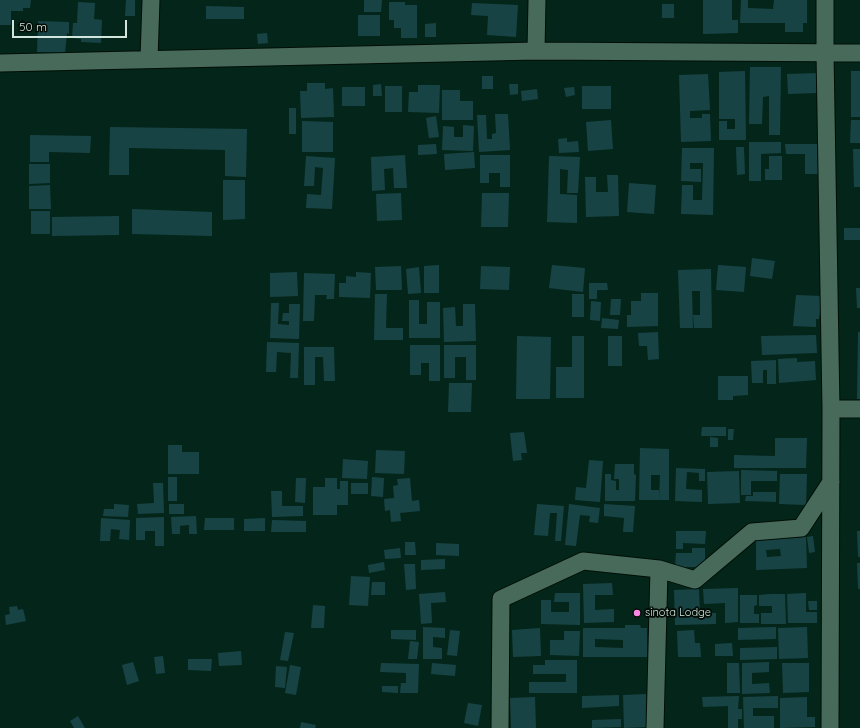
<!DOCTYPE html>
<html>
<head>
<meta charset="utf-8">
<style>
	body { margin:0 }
	#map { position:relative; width:860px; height:728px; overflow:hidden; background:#04261a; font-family:Quicksand,sans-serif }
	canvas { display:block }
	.scale { position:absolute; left:12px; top:20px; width:115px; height:18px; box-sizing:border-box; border:2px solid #d2e5dc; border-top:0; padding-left:5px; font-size:12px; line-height:14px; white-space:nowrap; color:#d2e5dc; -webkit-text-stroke:3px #020c07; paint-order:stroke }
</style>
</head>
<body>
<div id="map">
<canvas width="860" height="728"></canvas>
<div class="scale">50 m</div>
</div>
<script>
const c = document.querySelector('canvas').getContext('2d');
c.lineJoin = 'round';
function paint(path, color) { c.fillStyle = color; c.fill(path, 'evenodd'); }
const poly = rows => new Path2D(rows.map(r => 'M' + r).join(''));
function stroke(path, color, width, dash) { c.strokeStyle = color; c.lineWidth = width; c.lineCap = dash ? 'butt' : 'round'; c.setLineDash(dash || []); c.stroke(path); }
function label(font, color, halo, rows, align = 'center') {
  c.font = font + ' Quicksand,sans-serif'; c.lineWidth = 3.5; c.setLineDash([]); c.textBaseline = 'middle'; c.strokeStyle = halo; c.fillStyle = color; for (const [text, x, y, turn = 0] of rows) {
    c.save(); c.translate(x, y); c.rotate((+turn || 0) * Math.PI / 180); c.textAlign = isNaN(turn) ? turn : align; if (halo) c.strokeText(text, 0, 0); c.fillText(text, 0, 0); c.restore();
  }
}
paint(poly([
	[0,0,31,0,30,8,23,8,23,11,11,11,11,25,0,25],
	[126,0,135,0,135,16,125,16],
	[364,0,382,0,381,12,364,12],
	[703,0,732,0,732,20,738,20,738,33,703,34],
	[741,0,748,0,748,8,773,9,774,0,807,0,807,23,803,23,803,32,785,32,785,23,740,23],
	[78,2,95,3,94,19,102,20,101,43,81,42,81,39,72,38,73,23,77,23],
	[389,2,405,2,405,5,417,5,417,38,401,38,401,28,394,28,394,20,389,20],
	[472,3,518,5,516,37,487,35,488,16,471,15],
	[662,4,674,4,674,18,662,18],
	[206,6,244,7,244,19,206,19],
	[358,15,380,15,380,36,358,36],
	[38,21,69,22,69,34,67,33,65,53,37,52],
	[436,23,436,37,425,37,425,24],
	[267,33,268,43,258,44,257,34],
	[750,67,781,67,780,135,769,135,769,96,763,97,762,124,749,124],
	[745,71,746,140,719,140,719,121,727,121,727,129,735,129,735,119,719,119,719,72],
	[851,71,860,71,860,117,851,117],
	[818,73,818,93,788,94,787,74],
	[708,74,710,110,690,111,690,118,702,118,702,114,710,114,711,141,681,142,679,75],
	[482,76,493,76,493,89,482,89],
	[307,83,325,83,325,89,333,88,334,117,301,118,300,91,307,91],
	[381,84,382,96,373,96,373,85],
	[509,84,518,84,518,94,510,95],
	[418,85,440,85,439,113,408,112,409,92,418,92],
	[385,86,402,86,402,112,385,112],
	[582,86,611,86,611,109,582,109],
	[342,87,365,87,365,106,342,106],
	[574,87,575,95,566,97,564,88],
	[537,89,538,99,522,101,521,91],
	[442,90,460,90,460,101,473,101,473,120,442,120],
	[289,108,296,108,296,134,289,134],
	[495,114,508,114,510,150,479,152,477,115,486,115,487,139,492,139,492,134,496,133],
	[436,116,439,137,429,138,426,118],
	[611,120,613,149,588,151,586,122],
	[851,120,860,120,860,143,850,143],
	[302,121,333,122,333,152,302,152],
	[463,125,474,126,473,151,442,150,443,126,454,127,454,137,463,137],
	[110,127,247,129,246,177,225,176,225,150,129,148,129,175,109,175],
	[30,135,91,136,90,153,49,152,49,162,30,162],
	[567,138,567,142,578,141,579,152,559,153,558,139],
	[749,142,781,142,781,153,761,154,761,181,749,181],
	[436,144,437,154,418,155,418,145],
	[785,144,817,144,818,174,805,174,805,154,786,154],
	[736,147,744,147,745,174,737,175],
	[682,148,714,148,713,215,681,214,682,185,693,185,693,200,702,200,703,163,690,163,690,169,701,169,701,182,681,181],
	[853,149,860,149,860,187,854,187],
	[474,152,475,168,445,170,444,154],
	[405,155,407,188,394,188,393,168,384,169,385,190,372,191,371,157],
	[480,155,510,155,510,187,500,187,500,173,489,173,489,183,480,183],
	[306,156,335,158,332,209,306,208,307,194,321,195,323,168,315,167,314,186,304,186],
	[549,156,580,157,578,193,567,193,568,170,560,169,560,194,577,195,577,223,547,222],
	[769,156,782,156,782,180,765,180,765,169,769,169],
	[29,164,50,164,50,183,29,184],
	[607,175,618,175,619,216,586,217,585,177,596,177,596,192,608,192],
	[223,180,245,180,245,219,223,220],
	[629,183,656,185,654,214,627,212],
	[50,185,51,209,29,209,29,186],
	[401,193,402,220,377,221,376,194],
	[482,193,509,193,508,227,481,227],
	[132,209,212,212,212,236,132,234],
	[31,211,50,211,50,234,31,234],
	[119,216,119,235,52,236,52,217],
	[844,228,860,228,860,240,844,240],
	[752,258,775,261,772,279,750,276],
	[439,265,439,293,424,293,424,266],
	[552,265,585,268,583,292,549,288],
	[718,265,746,267,744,292,716,290],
	[401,266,402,290,376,290,375,267],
	[481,266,510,267,509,290,480,289],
	[419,267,421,293,408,294,406,269],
	[711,269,712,328,694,328,693,315,700,315,700,291,692,291,693,328,680,328,678,270],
	[297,272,298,296,270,297,270,273],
	[356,272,371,273,370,298,339,297,339,283,346,283,346,276,356,277],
	[304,273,335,274,334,299,326,299,327,295,315,295,314,321,303,321],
	[589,283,607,283,608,290,597,290,597,299,589,299],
	[856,288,860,288,860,308,857,308],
	[641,293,658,293,658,326,627,327,627,315,631,315,631,301,641,301],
	[375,294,387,294,386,328,403,328,403,340,374,340],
	[572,294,584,294,584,317,572,317],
	[796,295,822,296,819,319,816,319,816,327,793,326],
	[611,299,621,299,620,315,610,315],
	[409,300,419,300,419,324,427,324,427,302,440,302,440,338,409,338],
	[591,301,601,302,600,321,590,320],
	[271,303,279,303,278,324,289,325,289,321,282,321,283,313,289,313,289,304,300,304,299,339,270,338],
	[463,304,475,304,476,341,444,342,443,308,455,307,456,326,463,326],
	[602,318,619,320,618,329,601,328],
	[658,332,659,359,648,360,647,346,639,346,638,333],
	[858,332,860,332,860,399,857,399],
	[816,335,817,353,762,355,761,336],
	[517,336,551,337,550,399,516,399],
	[572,336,584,336,584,398,556,398,556,367,572,367],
	[608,336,622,336,622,366,608,366],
	[267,342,299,343,298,378,290,378,291,353,277,352,276,372,266,372],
	[410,345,440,345,440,381,429,381,429,363,421,363,421,375,410,375],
	[444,345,476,345,476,380,466,380,466,357,455,357,455,378,444,378],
	[304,347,334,347,335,381,324,381,323,357,315,357,315,385,304,385],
	[797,358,797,362,815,361,816,380,779,383,778,359],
	[776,360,776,384,767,384,767,370,763,370,763,383,752,383,751,361],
	[718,376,748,376,748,395,733,396,733,400,718,400],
	[449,383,472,383,471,412,448,412],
	[702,427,726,427,726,436,701,436],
	[728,429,734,429,733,440,728,440],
	[524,432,527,453,521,453,522,460,513,461,510,433],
	[710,437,718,438,718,447,710,447],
	[775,438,807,438,806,468,734,468,734,455,775,456],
	[168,445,182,445,182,452,199,452,199,474,168,474],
	[640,448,669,449,669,500,659,500,660,475,651,475,651,490,659,490,659,500,639,500],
	[376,450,405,451,404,474,375,473],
	[343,459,368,461,367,479,342,478],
	[589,460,603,461,600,502,575,500,576,487,586,488],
	[615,464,634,464,634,474,636,475,635,501,605,501,605,474,611,474,611,480,616,481,616,490,619,490,619,479,614,479],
	[676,468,705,469,705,481,699,481,699,473,687,472,686,489,702,490,702,502,675,501],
	[741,470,777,471,777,481,751,481,751,495,741,495],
	[739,471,740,503,708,504,707,472],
	[780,474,807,474,806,505,779,504],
	[168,477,177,477,177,501,168,501],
	[372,477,384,478,383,497,371,496],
	[296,478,306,478,305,503,295,502],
	[325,478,337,478,337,489,340,489,340,481,348,481,348,505,337,505,337,515,313,515,313,487,325,487],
	[410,478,412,501,419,500,420,511,400,513,401,521,391,522,390,510,385,511,384,499,394,498,393,486,398,485,397,479],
	[153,483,163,483,164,513,138,514,137,504,154,503],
	[351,483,368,483,368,494,351,494],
	[271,491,282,491,282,506,303,506,303,516,272,517],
	[753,492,776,492,776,502,745,501,746,496,753,496],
	[114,504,129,505,128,517,103,516,104,509,114,509],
	[169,504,184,504,184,514,169,514],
	[537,504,564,506,561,541,555,541,557,513,550,513,548,536,534,535],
	[569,504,600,508,598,523,589,522,590,516,580,515,576,546,565,545],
	[604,504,635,506,633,532,623,532,624,518,604,516],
	[196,516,197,534,189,534,189,525,180,526,180,534,172,534,171,517],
	[164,517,164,546,155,546,155,531,145,531,145,540,136,540,136,518],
	[101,518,130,520,129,540,119,539,120,530,111,529,110,541,100,541],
	[205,518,234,518,234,530,204,530],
	[265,518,265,531,244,531,244,519],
	[272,520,306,521,306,532,271,532],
	[676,531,706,531,705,544,683,543,683,549,676,549],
	[857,531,860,531,860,557,858,557],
	[813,536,815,552,809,553,807,537],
	[806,537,807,568,756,570,756,539],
	[780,549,781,556,767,557,766,550],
	[405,542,415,542,416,555,405,555],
	[436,543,459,544,459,556,436,555],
	[400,548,401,558,385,559,384,550],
	[692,548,705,548,705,567,675,567,676,553,692,553],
	[445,559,445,569,421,570,421,560],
	[384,562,385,570,369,573,368,565],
	[857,563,860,563,860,589,858,589],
	[404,564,415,564,416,589,406,590],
	[351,576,370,577,368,606,349,605],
	[372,582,385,582,385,595,371,595],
	[612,583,613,595,595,595,595,610,614,609,614,622,584,623,583,584],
	[738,588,738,622,725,623,725,603,704,604,703,589],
	[699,589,700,613,716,613,716,624,675,625,674,590],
	[445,592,446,602,431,603,432,623,421,624,419,594],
	[555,593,580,593,580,625,541,624,541,600,551,600,551,612,569,612,569,602,554,602],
	[806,593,806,612,817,612,817,623,788,623,787,594],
	[771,594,785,594,786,624,761,624,761,613,772,613,772,606,759,606,759,595],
	[740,595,757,595,757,605,754,606,754,614,759,614,759,623,740,623],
	[808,601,817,601,817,610,809,610],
	[313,605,325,606,324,628,311,628],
	[17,606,18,610,23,609,26,621,6,625,5,615,10,614,9,607],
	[625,625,640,625,641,628,647,628,647,657,583,657,583,628,625,628],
	[595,639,623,640,623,648,595,647],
	[423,627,445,628,445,638,433,637,433,647,442,648,442,659,423,659],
	[776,627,776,639,738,640,738,628],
	[807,627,808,658,779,659,778,628],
	[540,628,541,656,513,657,512,630],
	[391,630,416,630,416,640,391,639],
	[450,630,460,631,457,656,447,655],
	[694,630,695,643,700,643,701,657,678,657,677,631],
	[564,631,580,631,579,656,550,655,550,640,564,640],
	[285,632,294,633,288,661,280,660],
	[410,641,419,642,417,659,408,659],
	[732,643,733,656,715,656,715,644],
	[777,647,777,659,740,660,740,648],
	[241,651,242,665,219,666,218,653],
	[163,656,165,673,156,674,154,657],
	[188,659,212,659,211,671,188,670],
	[545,660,577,660,577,693,529,693,529,682,566,682,566,674,533,674,533,665,545,665],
	[133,662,139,681,127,685,122,665],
	[769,662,769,672,752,673,752,684,769,683,770,693,742,694,742,663],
	[381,663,419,664,418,693,400,693,401,683,406,683,406,673,380,672],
	[432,663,456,665,455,676,431,674],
	[727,663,739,663,740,693,727,693],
	[782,663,809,663,809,692,783,693],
	[290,665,301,667,296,695,285,693],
	[276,666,287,667,285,688,275,687],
	[382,686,398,686,398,693,382,692],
	[646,694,647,727,624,728,623,695],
	[619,695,619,706,582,708,582,696],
	[739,696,738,709,742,709,742,719,738,719,738,728,728,728,728,706,703,707,702,697],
	[778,696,778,708,753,708,753,716,774,716,774,728,744,728,743,697],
	[535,697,536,728,511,728,510,698],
	[807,697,807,717,815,717,815,727,780,728,780,698],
	[468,703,482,705,478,726,464,723],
	[78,716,85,728,74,728,70,721],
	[621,719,621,727,592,728,592,720],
	[301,722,316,725,315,728,300,728]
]), '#184345');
const minor = poly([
	[825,0,825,53,831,409,830,728],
	[536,51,537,0],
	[149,59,151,0],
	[0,63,536,51,860,53],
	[831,409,860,409],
	[500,728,501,599,583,561,659,569,695,580,752,532,801,528,831,482],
	[655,728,659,569]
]);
stroke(minor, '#000e06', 19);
stroke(minor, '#486a5b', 17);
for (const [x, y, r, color] of [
	[637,613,4,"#fc86e3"]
]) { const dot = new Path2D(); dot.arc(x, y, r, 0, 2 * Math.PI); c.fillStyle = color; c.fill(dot); stroke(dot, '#020c07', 1.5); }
label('11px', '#d2e5dc', '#020c07', [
	["sinota Lodge",645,613]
], 'left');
</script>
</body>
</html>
